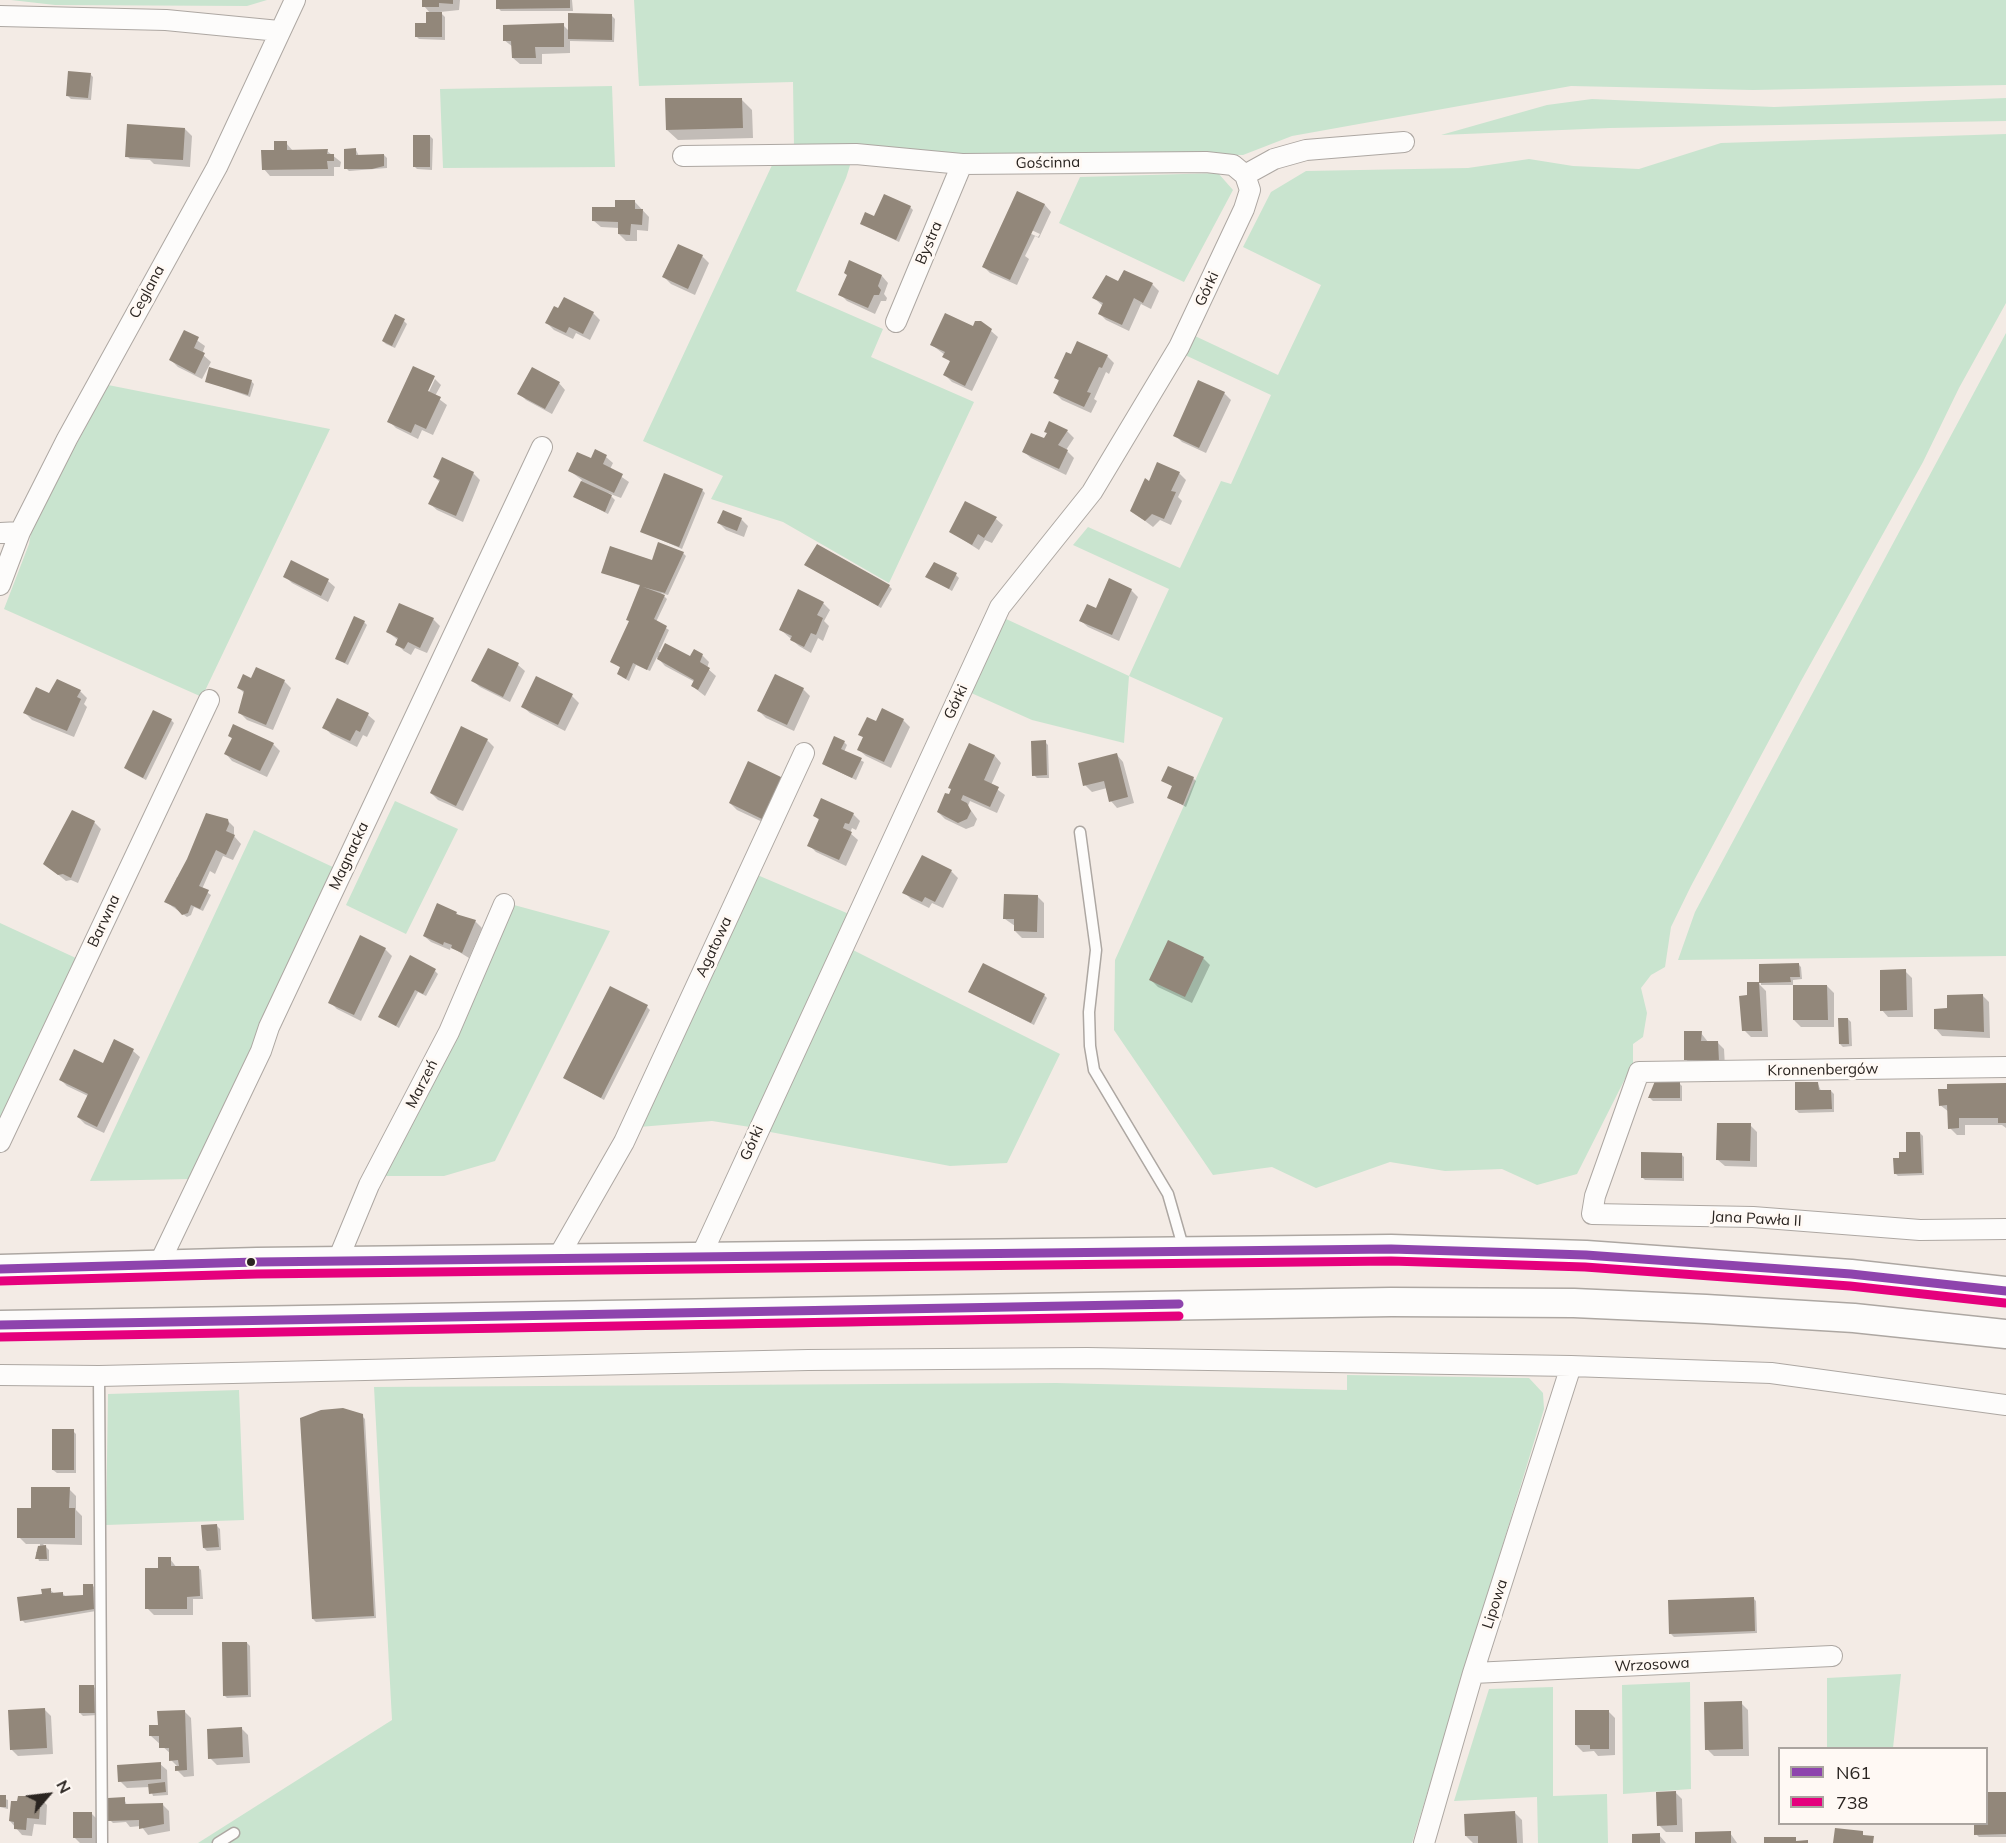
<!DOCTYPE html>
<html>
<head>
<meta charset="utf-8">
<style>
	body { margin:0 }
	#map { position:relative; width:2006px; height:1843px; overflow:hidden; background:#f3ebe5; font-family:Mulish,sans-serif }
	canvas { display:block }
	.legend { position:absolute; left:1778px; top:1747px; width:210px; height:78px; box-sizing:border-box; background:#fff9f4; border:2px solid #aaa49f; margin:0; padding:8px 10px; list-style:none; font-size:18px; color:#2a2420 }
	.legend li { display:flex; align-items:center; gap:12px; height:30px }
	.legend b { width:30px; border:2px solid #aaa49f }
	.north { position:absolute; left:18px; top:1765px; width:60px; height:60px; -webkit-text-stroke:4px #fff9f4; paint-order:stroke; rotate:62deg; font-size:16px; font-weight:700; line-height:24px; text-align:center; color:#2a2420 }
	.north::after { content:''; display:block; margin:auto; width:21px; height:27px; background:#2a2420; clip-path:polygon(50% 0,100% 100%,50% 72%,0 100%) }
</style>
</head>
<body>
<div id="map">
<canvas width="2006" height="1843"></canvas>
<ul class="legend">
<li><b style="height:8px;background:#8e44ad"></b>N61</li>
<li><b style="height:8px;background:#e5007d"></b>738</li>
</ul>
<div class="north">N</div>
</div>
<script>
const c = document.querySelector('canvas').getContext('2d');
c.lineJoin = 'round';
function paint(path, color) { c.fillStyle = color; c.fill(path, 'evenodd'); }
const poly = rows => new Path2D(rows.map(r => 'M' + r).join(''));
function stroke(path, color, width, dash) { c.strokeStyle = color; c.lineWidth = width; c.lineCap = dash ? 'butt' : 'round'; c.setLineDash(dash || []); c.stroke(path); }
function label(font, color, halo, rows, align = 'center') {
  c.font = font + ' Mulish,sans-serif'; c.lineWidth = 6; c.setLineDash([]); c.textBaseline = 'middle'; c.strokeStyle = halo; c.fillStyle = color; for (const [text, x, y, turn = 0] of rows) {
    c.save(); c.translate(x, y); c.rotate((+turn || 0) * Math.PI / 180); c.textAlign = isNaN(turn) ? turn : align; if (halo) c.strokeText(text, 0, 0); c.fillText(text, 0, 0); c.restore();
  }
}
paint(poly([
	[11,0,267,0,247,6,55,5],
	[634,0,2006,0,2006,85,1753,90,1571,86,1292,136,1243,155,1110,153,988,156,794,146,793,82,639,86],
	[612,86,615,167,443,168,440,89],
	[2006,98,2006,121,1610,128,1441,135,1547,105,1592,99,1774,107],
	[2006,134,2006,303,1959,388,1923,462,1801,681,1691,886,1671,927,1665,967,1651,975,1641,988,1647,1013,1643,1037,1633,1044,1633,1063,1577,1174,1537,1185,1502,1169,1445,1171,1390,1162,1316,1188,1272,1167,1213,1175,1114,1030,1115,960,1223,718,1129,676,1124,743,1032,720,969,692,1004,618,1129,676,1169,589,1073,545,1088,527,1180,568,1221,481,1231,484,1271,395,1185,355,1195,336,1278,375,1321,285,1243,247,1271,192,1306,171,1468,168,1529,159,1573,166,1639,169,1721,143],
	[852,159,846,178,796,291,883,329,871,357,974,402,889,583,783,522,711,499,723,476,643,441,773,163],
	[1218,173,1233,190,1184,282,1059,223,1080,177],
	[2006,333,2006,956,1678,960,1695,912],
	[108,385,330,429,202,697,4,609,29,544,32,527],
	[395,801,458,829,406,934,346,905],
	[254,830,337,869,190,1179,90,1181],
	[755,874,849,914,750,1127,712,1121,639,1127],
	[514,905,610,931,495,1161,444,1176,382,1176,457,1034],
	[0,923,78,959,0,1124],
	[849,948,1060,1054,1007,1163,950,1166,765,1131],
	[1347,1375,1529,1378,1543,1393,1544,1409,1412,1843,198,1843,392,1720,374,1387,1056,1383,1347,1390],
	[239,1390,244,1520,106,1525,108,1394],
	[1901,1674,1893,1748,1827,1748,1827,1678],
	[1690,1682,1691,1789,1623,1794,1622,1685],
	[1553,1687,1553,1796,1607,1794,1608,1843,1538,1843,1537,1797,1454,1801,1489,1689]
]), '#c9e4cf');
paint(poly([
	[424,0,460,0,459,10,440,12,445,17,445,40,419,39,416,36,428,25,431,14,424,6],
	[498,0,572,0,573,11,501,11,498,8],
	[612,16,615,19,614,42,570,41,570,53,542,54,542,64,520,64,513,58,513,47,504,40,563,25,569,31],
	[90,74,93,77,91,100,71,99,68,96],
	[741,99,752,110,753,138,678,140,667,130],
	[185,129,192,136,190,167,154,164,150,160,130,159,127,156],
	[430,136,433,139,432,170,417,169,414,166],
	[286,143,293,151,327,151,341,162,340,167,334,167,334,176,270,176,264,169,276,151],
	[356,150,359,156,384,155,387,158,387,168,349,171,346,168],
	[1018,193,1045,205,1051,212,1039,238,1035,236,1025,256,1029,259,1017,285,990,273,983,266],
	[1012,221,1040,234,1038,237,1012,225],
	[634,201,649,217,648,231,637,230,637,241,626,241,619,234,619,228,601,227,594,221],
	[910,207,913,210,899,242,862,224],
	[702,256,709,263,695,295,671,284,664,277],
	[882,276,888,283,884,294,887,298,886,301,881,301,875,314,847,301,840,294],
	[1119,283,1152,284,1159,291,1151,309,1141,304,1129,331,1106,320,1100,314,1103,306,1094,298],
	[593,313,600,320,590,340,576,333,573,339,554,330,547,323],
	[404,321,407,324,395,348,386,344,383,341],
	[973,328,991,331,998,337,972,391,952,382,945,375,951,363,945,355,932,345],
	[185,332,205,346,202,354,211,362,202,379,178,367,171,360],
	[1107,356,1114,363,1109,374,1106,372,1094,399,1097,401,1091,413,1062,400,1055,393,1060,382,1056,378],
	[414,368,434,378,423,397,426,398,435,379,441,385,435,396,447,405,433,435,422,430,418,439,396,428,389,421],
	[206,381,251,381,254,384,250,397],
	[559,383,565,390,552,414,526,400,519,393],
	[1224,393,1231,400,1206,453,1182,442,1175,435],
	[1067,431,1074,438,1066,450,1074,458,1066,475,1031,458,1024,452],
	[606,457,613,463,610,469,629,482,621,498,608,493,615,500,608,514,575,497,582,480,570,471],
	[473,473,480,480,463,522,437,510,430,504,440,482,434,477],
	[1179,473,1186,480,1178,497,1182,501,1171,525,1160,520,1153,527,1132,511,1150,483],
	[702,490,705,493,682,549,641,531],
	[741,519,748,526,744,537,726,530,719,523],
	[996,519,1003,525,992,543,985,540,979,550,951,532],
	[683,553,686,556,668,595,661,593,667,599,656,622,669,630,659,652,690,658,694,651,703,656,709,662,707,668,716,676,705,696,692,686,695,682,665,666,657,657,650,671,636,665,629,681,622,677,621,668,612,662,630,622,641,586,602,572],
	[292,562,328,581,335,587,328,602,292,583,285,576],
	[806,565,889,586,892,589,881,608],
	[956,575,959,578,952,591,927,577],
	[1131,590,1138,597,1119,641,1088,627,1081,621],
	[823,603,830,610,824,621,829,626,823,641,818,638,811,653,799,646,781,630],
	[433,619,440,626,427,653,415,648,411,655,404,651,397,644,399,641,388,632],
	[364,622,367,625,348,665,340,661,337,658],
	[488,650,518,665,525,671,510,702,480,687,473,681],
	[537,678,572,696,579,703,565,731,530,713,523,707],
	[251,680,284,681,291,688,273,730,247,720,240,713,245,694,239,688],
	[803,689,810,696,794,731,766,718,759,711],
	[80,691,87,698,84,704,87,707,74,737,32,720,25,713,50,695],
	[338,700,368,715,375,721,367,737,363,735,357,747,331,734,324,727],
	[171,720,174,723,146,780,129,771,126,768],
	[903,720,910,727,891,768,866,756,859,750,864,738,860,735],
	[229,736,273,744,280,751,267,777,232,761,226,754,233,739],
	[487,740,494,747,463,811,438,800,431,793],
	[844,742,847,745,844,752,864,762,856,780,823,764],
	[1045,742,1048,745,1049,778,1037,778,1034,775],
	[969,745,995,756,1001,763,991,785,1005,795,997,813,970,801,968,806,977,819,974,826,966,829,945,819,938,812,949,796],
	[1117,755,1123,762,1134,803,1117,808,1111,801,1107,788,1092,792,1085,785],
	[749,763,771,826,737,810,730,803],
	[1193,778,1196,781,1186,807,1169,798,1173,787,1163,780],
	[853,814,860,821,856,830,852,828,850,833,858,840,846,866,816,852,809,845,820,821,815,816],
	[227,820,234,827,234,836,241,844,233,860,223,856,215,874,210,871,202,889,211,895,203,911,194,907,191,915,187,917,166,902,177,877,180,878],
	[94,822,101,829,78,883,71,880,66,881,45,864],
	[951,871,958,878,943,908,932,903,929,908,911,899,904,892],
	[1037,896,1044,903,1044,938,1022,938,1015,931,1015,926,1005,919],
	[456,913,461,917,475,921,482,928,469,958,451,947,450,950,431,942,424,936],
	[385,949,392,956,361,1021,337,1009,330,1002],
	[1203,958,1210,965,1192,1003,1158,987,1151,980],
	[1798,964,1801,967,1802,979,1793,980,1793,985,1761,985,1761,965],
	[435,971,438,974,426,996,418,992,399,1028,383,1019],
	[1905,971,1912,978,1913,1017,1888,1017,1882,1010],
	[1759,984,1766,991,1768,1037,1751,1037,1744,1030,1749,997],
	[1827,986,1834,993,1834,1027,1801,1027,1794,1020],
	[970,992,1044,995,1047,998,1034,1025],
	[1983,996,1989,1002,1990,1038,1942,1036,1936,1029,1949,1010],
	[647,1007,650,1010,604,1100,565,1078],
	[1848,1019,1851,1022,1852,1046,1843,1047,1840,1044],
	[1701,1033,1708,1042,1718,1043,1724,1049,1725,1067,1692,1066,1686,1059],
	[133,1051,140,1057,104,1133,85,1124,78,1117,88,1096,67,1086,61,1080,103,1065],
	[1679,1083,1682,1086,1682,1101,1653,1101,1650,1098],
	[1818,1084,1821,1091,1831,1091,1834,1094,1834,1112,1799,1113,1796,1110],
	[2006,1085,2006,1128,2002,1125,1965,1125,1965,1135,1957,1135,1950,1128,1949,1112,1940,1105],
	[1750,1125,1757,1132,1757,1167,1725,1166,1718,1160],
	[1920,1133,1923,1136,1924,1175,1898,1176,1895,1173,1901,1159],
	[1681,1154,1684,1157,1684,1181,1645,1180,1642,1177],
	[362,1416,365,1419,376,1618,316,1622,313,1619],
	[73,1431,76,1434,76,1473,57,1473,53,1470],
	[69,1489,76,1496,76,1510,82,1516,82,1545,43,1544,49,1550,49,1561,39,1561,36,1552,40,1552,40,1544,26,1544,19,1537,35,1510],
	[217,1526,220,1529,221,1550,207,1551,204,1548],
	[170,1559,177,1568,198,1567,201,1570,203,1599,193,1599,193,1615,154,1615,147,1608,159,1570],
	[93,1586,96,1589,96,1611,25,1623,22,1620,50,1590,55,1594,62,1593,66,1597,84,1597],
	[1753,1598,1756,1601,1757,1633,1674,1637,1671,1634],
	[247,1643,250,1646,251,1697,227,1698,224,1695],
	[93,1686,96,1689,97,1715,83,1716,80,1713],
	[1741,1703,1748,1710,1749,1756,1714,1756,1707,1749],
	[44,1709,51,1716,53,1754,18,1756,11,1749],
	[184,1711,191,1718,194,1776,184,1777,177,1770,179,1768,171,1760,171,1754,151,1736,160,1726],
	[1608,1711,1615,1718,1615,1755,1598,1756,1594,1751,1583,1752,1576,1745],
	[241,1728,248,1735,250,1763,217,1765,210,1758],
	[160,1764,167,1770,168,1795,153,1796,150,1787,127,1788,120,1781],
	[1675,1792,1682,1799,1683,1832,1666,1832,1659,1825],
	[2006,1793,2006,1837,1979,1837,1976,1834,1976,1824,1986,1824],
	[0,1797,8,1800,8,1809,0,1807],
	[40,1798,47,1805,46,1825,34,1824,32,1836,22,1835,10,1821],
	[124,1799,127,1805,162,1804,169,1811,170,1831,148,1835,141,1826,130,1827,126,1822,113,1823,110,1820],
	[91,1813,98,1820,98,1843,80,1843,74,1837],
	[1515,1813,1522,1820,1523,1843,1473,1843,1466,1836],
	[1730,1833,1737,1843,1697,1843],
	[1659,1835,1666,1843,1634,1843]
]), '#0003');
paint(poly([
	[422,0,453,0,453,4,439,3,439,7,422,7],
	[496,0,570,0,570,8,496,9],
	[426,12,442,12,442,37,415,37,415,23,426,23],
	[568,13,612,14,612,40,568,39],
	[564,23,564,47,535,47,536,58,512,58,511,41,503,41,503,25],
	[68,71,91,73,88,98,66,96],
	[665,98,742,98,743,128,666,130],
	[127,124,185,128,183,160,125,157],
	[413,135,430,135,430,167,413,167],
	[274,141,287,141,287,150,328,149,327,154,334,154,334,161,327,161,328,169,262,170,261,150,274,150],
	[356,148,356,155,384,154,384,166,372,169,344,169,344,149],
	[1017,191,1045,204,1010,280,982,267],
	[884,194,911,206,896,240,860,224,865,212,874,216],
	[615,200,635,200,635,209,643,209,642,225,631,224,630,235,618,234,618,222,592,221,592,207,615,207],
	[678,244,703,255,688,289,662,277],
	[849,260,882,275,878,286,881,290,879,295,874,295,868,308,838,295,847,275,844,273],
	[1124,270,1153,283,1143,303,1134,298,1122,325,1098,314,1103,303,1092,298,1106,275,1118,281],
	[564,297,594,312,583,334,569,327,566,333,545,323,554,306,558,308],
	[945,313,973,326,975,321,981,321,992,329,965,386,943,375,950,361,942,357,945,352,930,345],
	[395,314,405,319,392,346,382,341],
	[184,330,199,337,194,348,205,353,195,374,169,360],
	[1077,341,1108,355,1102,368,1099,367,1087,392,1091,393,1084,407,1053,393,1059,380,1054,378,1066,352,1071,354],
	[413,366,435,376,428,391,441,397,426,429,415,424,411,433,387,422],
	[209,367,252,380,248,395,205,382],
	[532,367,560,382,545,409,517,394],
	[1198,380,1225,392,1199,448,1173,436],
	[1049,421,1068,430,1058,445,1068,450,1059,469,1022,452,1031,433,1044,438,1047,433,1044,432],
	[595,449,607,455,603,464,623,474,614,493,568,471,577,452,591,458],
	[442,457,474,472,456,516,428,504,440,480,433,477],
	[1157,462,1180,472,1171,491,1176,492,1164,519,1152,514,1145,521,1130,511,1145,478,1149,481],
	[664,473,703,489,679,547,640,532],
	[581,481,612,495,605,512,573,497],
	[965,501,997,517,984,538,978,534,972,545,949,532],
	[723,510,742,518,737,531,717,523],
	[658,542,684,552,665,593,643,587,665,595,654,619,667,626,647,670,633,663,626,679,617,674,620,667,610,662,629,621,626,620,640,585,601,573,610,546,652,560],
	[817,544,890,585,878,606,804,565],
	[291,560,329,579,321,596,283,577],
	[934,562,957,573,949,589,925,577],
	[1109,578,1132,589,1112,635,1079,621,1087,604,1096,608],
	[798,589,824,602,817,615,823,618,816,635,811,633,804,647,790,640,792,636,779,630],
	[399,603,434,618,420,648,408,642,404,649,395,645,398,638,386,632],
	[354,616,365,621,345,663,335,659],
	[665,643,690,656,694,649,703,654,700,662,710,668,698,690,691,686,694,680,657,659],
	[488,648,519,663,503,697,471,681],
	[256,667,285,680,266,725,238,713,244,691,237,688,243,674,251,678],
	[775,674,804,688,787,725,757,711],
	[536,676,573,694,558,725,521,707],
	[57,679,81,690,77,697,81,699,67,731,23,713,36,687,49,693],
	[337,698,369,713,360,732,356,730,350,741,322,728],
	[882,708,904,719,884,762,857,750,863,737,858,735,867,717,876,721],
	[153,710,172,719,143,778,124,768],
	[233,724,274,743,260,771,224,754,232,738,228,736],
	[461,726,488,739,456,806,430,793],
	[834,736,845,741,841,749,862,758,852,778,822,764],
	[1046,740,1047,775,1032,776,1031,741],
	[969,743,995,755,984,780,999,787,990,807,963,795,961,800,967,803,971,811,967,819,958,823,937,812,945,793,949,794,951,789,948,788],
	[1117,753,1128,797,1109,802,1104,781,1083,786,1078,763],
	[748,761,783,778,764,820,729,803],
	[1168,766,1194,777,1183,805,1167,798,1172,786,1161,781],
	[821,798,854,813,849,824,845,823,843,828,852,832,839,860,807,846,819,819,813,816],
	[72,810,95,821,71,878,63,874,58,875,43,864],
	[206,813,228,819,229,824,226,831,235,835,226,855,216,850,199,886,209,890,200,909,191,905,188,913,182,915,175,907,164,902,187,859],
	[922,855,952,870,935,902,925,897,922,902,902,893],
	[1004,894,1038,895,1037,932,1014,931,1014,919,1003,919],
	[437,903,457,912,456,914,476,920,462,953,451,948,452,945,444,942,443,945,423,936],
	[360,935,386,948,354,1015,328,1003],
	[1168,940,1204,957,1185,997,1149,980],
	[410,955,436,969,423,994,415,990,396,1026,378,1017],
	[983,963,1045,994,1031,1023,968,992],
	[1799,963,1800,977,1790,977,1791,982,1759,983,1759,964],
	[1906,969,1907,1010,1880,1011,1880,970],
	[1747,982,1759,982,1762,1031,1742,1031,1739,996,1747,995],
	[1793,985,1827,985,1828,1020,1793,1020],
	[610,986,648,1005,601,1098,563,1078],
	[1983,994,1984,1032,1934,1029,1934,1009,1947,1008,1947,995],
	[1838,1018,1848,1018,1849,1044,1839,1044],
	[1684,1031,1702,1031,1701,1041,1718,1041,1719,1061,1684,1060],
	[114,1039,134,1049,97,1127,77,1117,88,1094,59,1080,74,1049,103,1063],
	[1655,1081,1680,1081,1680,1098,1648,1098],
	[1795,1082,1818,1082,1819,1090,1831,1090,1832,1109,1795,1110],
	[2006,1083,2006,1123,1998,1123,1998,1118,1959,1118,1959,1128,1948,1129,1947,1105,1939,1106,1938,1089,1947,1089,1947,1084],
	[1717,1123,1751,1123,1750,1161,1716,1160],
	[1906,1132,1920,1132,1922,1173,1894,1174,1893,1158,1899,1158,1899,1152,1906,1152],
	[1641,1152,1682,1153,1682,1178,1641,1178],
	[343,1408,363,1414,374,1616,312,1619,300,1418,321,1410],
	[52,1429,74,1429,74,1470,52,1470],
	[31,1487,70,1487,69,1508,75,1508,75,1538,17,1538,17,1508,31,1508],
	[217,1524,219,1547,203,1548,201,1525],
	[46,1545,47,1559,35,1559,38,1546],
	[158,1557,171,1557,171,1566,199,1566,200,1596,187,1597,187,1609,145,1609,145,1568,158,1568],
	[83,1584,93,1584,94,1609,20,1621,17,1597,42,1594,41,1589,51,1588,51,1593,63,1592,63,1596,83,1595],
	[1754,1597,1755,1631,1669,1634,1668,1600],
	[222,1642,247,1642,248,1695,223,1696],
	[79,1685,94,1685,95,1713,79,1713],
	[1742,1701,1743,1749,1705,1750,1704,1702],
	[45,1708,47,1748,10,1750,8,1710],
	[185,1710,187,1770,175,1771,175,1766,179,1766,178,1760,169,1761,169,1748,159,1748,159,1736,149,1736,149,1725,158,1725,157,1711],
	[1575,1710,1609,1710,1609,1749,1590,1749,1590,1745,1575,1745],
	[242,1727,243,1757,208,1759,207,1729],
	[161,1762,161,1779,118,1782,117,1765],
	[165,1782,166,1792,149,1794,148,1784],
	[1676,1791,1677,1825,1657,1826,1656,1792],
	[1986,1792,2006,1792,2006,1834,1974,1835,1974,1824,1986,1824],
	[0,1795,6,1795,6,1807,0,1807],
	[18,1796,41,1796,39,1819,27,1818,26,1830,14,1829,14,1822,9,1821,11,1801,17,1801],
	[125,1797,125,1804,163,1803,164,1824,139,1829,139,1820,108,1821,108,1798],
	[1515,1811,1517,1843,1478,1843,1478,1836,1465,1836,1464,1814],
	[73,1812,92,1812,92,1838,73,1838],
	[1835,1828,1863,1831,1863,1835,1874,1836,1873,1843,1833,1843],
	[1731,1831,1731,1843,1695,1843,1695,1832],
	[1660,1833,1660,1843,1632,1843,1632,1834],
	[1764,1837,1796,1837,1796,1841,1808,1840,1808,1843,1764,1843]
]), '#92877a');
const service = poly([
	[1080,832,1096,950,1089,1012,1090,1046,1094,1070,1168,1194,1184,1250],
	[99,1376,102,1843],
	[218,1843,234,1833]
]);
const minor = poly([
	[0,16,166,20,279,31],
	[683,156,856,154,962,164,1206,162,1233,165,1245,175,1274,159,1306,150,1404,142],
	[896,322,962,164],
	[0,533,20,532],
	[0,585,20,532,67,439,217,167,295,0],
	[2006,1067,1639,1072,1595,1196,1592,1214,1753,1217,1920,1230,2006,1229],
	[0,1142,209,700],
	[701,1256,1000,607,1092,492,1179,347,1244,209,1250,190,1245,175],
	[557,1259,624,1142,804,753],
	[337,1262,369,1185,449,1032,504,904],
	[158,1266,261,1051,269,1027,542,447],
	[0,1375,99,1376,808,1360,1087,1358,1571,1366,1771,1373,2006,1405],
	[1473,1673,1832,1656],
	[1424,1843,1473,1673,1571,1366]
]);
const secondary = poly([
	[0,1269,257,1262,1391,1249,1586,1255,1851,1274,2006,1291],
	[0,1325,1391,1302,1574,1303,1706,1309,1854,1318,2006,1334]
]);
stroke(service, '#ada7a2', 13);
stroke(minor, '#ada7a2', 22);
stroke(secondary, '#ada7a2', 31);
stroke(service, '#fdfcfb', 10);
stroke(minor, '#fdfcfb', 20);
stroke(secondary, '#fdfcfb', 28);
stroke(poly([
	[0,1269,257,1262,1391,1249,1586,1255,1851,1274,2006,1291],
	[0,1325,1179,1304]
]), '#8e44ad', 9);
stroke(poly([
	[0,1281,257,1274,1391,1261,1585,1267,1850,1286,2005,1303],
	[0,1337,1179,1316]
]), '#e5007d', 9);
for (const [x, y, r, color] of [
	[251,1262,5,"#2a2420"]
]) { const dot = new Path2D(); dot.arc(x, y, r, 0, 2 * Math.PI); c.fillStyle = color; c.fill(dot); stroke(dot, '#fff9f4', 2); }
label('15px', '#2a2420', '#fff9f4', [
	["Gościnna",1048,163,-1],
	["Bystra",929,243,-67],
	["Górki",1207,289,-65],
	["Ceglana",147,292,-62],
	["Górki",956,702,-65],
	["Magnacka",349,856,-65],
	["Barwna",104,921,-65],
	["Agatowa",714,947,-65],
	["Kronnenbergów",1823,1070,-1],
	["Marzeń",422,1084,-63],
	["Górki",752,1143,-66],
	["Jana Pawła II",1756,1219,3],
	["Lipowa",1495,1604,-72],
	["Wrzosowa",1652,1665,-3]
]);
</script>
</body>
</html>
